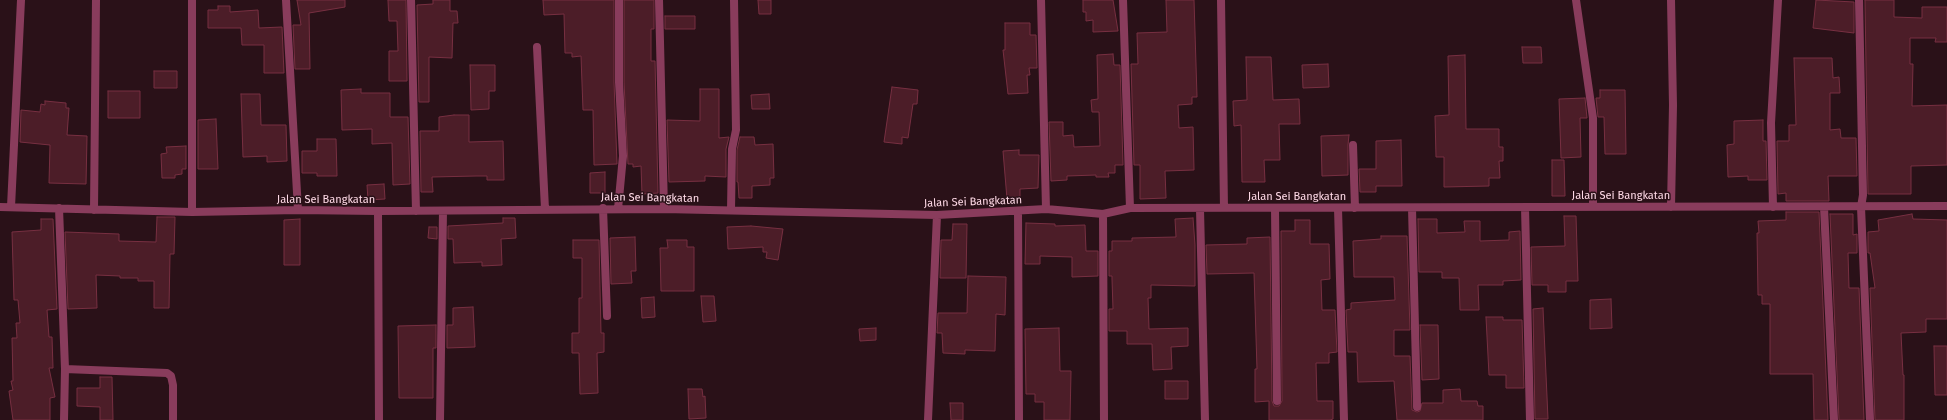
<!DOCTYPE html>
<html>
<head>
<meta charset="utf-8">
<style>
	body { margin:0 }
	canvas { display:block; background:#2a1118 }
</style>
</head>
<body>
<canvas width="1947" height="420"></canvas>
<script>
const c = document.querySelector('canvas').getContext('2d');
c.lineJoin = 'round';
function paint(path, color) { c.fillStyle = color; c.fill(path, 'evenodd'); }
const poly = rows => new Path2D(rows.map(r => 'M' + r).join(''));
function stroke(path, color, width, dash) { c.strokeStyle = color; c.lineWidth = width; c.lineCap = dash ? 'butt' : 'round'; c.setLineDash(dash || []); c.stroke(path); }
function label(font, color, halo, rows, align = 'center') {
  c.font = font + ' "Fira Sans",sans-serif'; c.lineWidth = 3; c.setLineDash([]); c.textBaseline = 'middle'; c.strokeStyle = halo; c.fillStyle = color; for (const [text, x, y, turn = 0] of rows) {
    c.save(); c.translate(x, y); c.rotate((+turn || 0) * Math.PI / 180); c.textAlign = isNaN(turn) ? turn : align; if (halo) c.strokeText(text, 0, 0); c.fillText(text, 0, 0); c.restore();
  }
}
const building = poly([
	[297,0,345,0,345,7,309,13,310,69,295,69,293,25,301,25,297,0],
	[388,0,406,0,407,81,389,81,389,51,398,51,397,21,389,21,388,0],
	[433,0,450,0,450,11,457,11,458,23,453,23,452,58,429,57,429,102,419,102,417,5,433,4,433,0],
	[543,0,614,0,614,82,617,164,594,165,593,110,583,110,581,56,572,57,572,53,565,53,564,14,544,15,543,0],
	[624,0,654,0,654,29,651,29,651,61,655,61,658,193,642,194,641,166,633,167,633,164,628,164,624,82,624,0],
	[758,0,771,0,771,14,759,14,758,0],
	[1083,0,1113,0,1118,31,1093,32,1093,20,1086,21,1086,12,1083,12,1083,0],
	[1166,0,1194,0,1197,97,1192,97,1192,104,1178,105,1179,128,1193,127,1194,170,1165,171,1166,198,1140,199,1140,165,1134,165,1131,64,1138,64,1137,33,1167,32,1166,0],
	[1816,0,1854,2,1854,33,1813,28,1816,0],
	[1865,0,1894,0,1894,17,1922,18,1922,7,1947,7,1947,42,1935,42,1936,38,1910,38,1910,64,1913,64,1912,106,1947,105,1947,165,1911,166,1911,194,1868,194,1865,0],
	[218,6,230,6,230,12,258,10,259,28,282,27,284,73,264,73,264,45,242,45,241,28,208,28,208,10,218,10,218,6],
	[665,16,695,16,695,29,665,29,665,16],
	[1005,23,1030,23,1030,35,1036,35,1037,68,1029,68,1030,75,1027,75,1028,93,1008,94,1003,50,1005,50,1005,23],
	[1522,47,1541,47,1542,63,1523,63,1522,47],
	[1113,54,1114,65,1120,65,1123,165,1115,165,1115,173,1108,173,1109,177,1096,177,1096,175,1067,176,1067,180,1051,181,1049,122,1063,122,1063,136,1073,135,1074,147,1100,146,1099,112,1092,112,1091,100,1098,99,1097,55,1113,54],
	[1465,55,1466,129,1499,129,1499,147,1503,147,1503,161,1499,161,1500,178,1489,178,1489,186,1444,187,1444,157,1436,157,1435,116,1449,115,1448,56,1465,55],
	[1246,57,1271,57,1273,100,1299,99,1300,124,1279,124,1280,160,1264,160,1265,182,1242,182,1241,125,1234,126,1233,101,1247,100,1246,57],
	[1794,58,1832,58,1833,78,1839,77,1840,93,1830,93,1830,130,1840,129,1841,138,1856,138,1857,176,1828,176,1829,201,1786,201,1786,193,1778,194,1777,141,1789,141,1789,125,1796,125,1794,58],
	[1328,64,1329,87,1303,88,1302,65,1328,64],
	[470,65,495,65,495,91,489,91,489,109,471,110,470,65],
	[154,71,177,71,177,88,154,88,154,71],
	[892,87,918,90,917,104,913,104,908,138,902,137,902,144,884,142,892,87],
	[361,89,361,93,390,93,390,117,408,117,410,184,393,185,392,143,372,144,372,129,342,130,341,90,361,89],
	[700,89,719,89,719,138,729,137,726,149,726,177,705,176,705,181,669,182,667,120,700,121,700,89],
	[1600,90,1625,90,1626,154,1605,154,1604,117,1598,117,1596,98,1600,98,1600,90],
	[108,91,140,91,140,118,108,118,108,91],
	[241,94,260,94,261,125,286,125,287,161,267,162,267,156,243,157,241,94],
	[769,94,770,109,752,109,751,95,769,94],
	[1585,98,1587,118,1580,118,1581,157,1561,158,1559,99,1585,98],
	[45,101,66,103,66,108,69,108,67,135,87,136,86,184,49,183,50,145,20,142,21,110,40,112,41,104,45,105,45,101],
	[454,115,469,115,469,142,503,141,504,180,487,180,487,176,476,176,432,177,433,192,421,192,420,131,439,131,439,117,454,115],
	[216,119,218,169,198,169,198,120,216,119],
	[1763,120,1763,141,1766,141,1767,180,1748,180,1748,176,1728,177,1727,145,1734,144,1734,121,1763,120],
	[1349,135,1348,145,1348,175,1322,176,1321,136,1349,135],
	[740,137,754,137,755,145,773,144,774,178,770,178,770,185,752,186,752,198,739,198,738,182,737,182,737,150,740,137],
	[317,139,336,139,337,176,317,176,317,173,302,173,302,151,317,151,317,139],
	[1401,140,1402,186,1376,186,1376,192,1360,192,1359,169,1376,169,1376,141,1401,140],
	[186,146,186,169,182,169,182,174,175,175,175,178,162,178,161,154,167,153,166,147,186,146],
	[1019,150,1019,155,1039,155,1038,188,1020,189,1020,198,1007,199,1003,151,1019,150],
	[1552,160,1564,160,1565,196,1552,196,1552,160],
	[605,172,605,193,590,193,590,173,605,172],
	[384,184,385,199,368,200,367,185,384,184],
	[1786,212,1819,212,1828,420,1814,420,1813,374,1770,374,1770,304,1762,304,1762,295,1758,295,1757,233,1759,233,1758,221,1786,220,1786,212],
	[1830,214,1853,214,1853,235,1857,234,1857,253,1848,253,1849,288,1859,288,1864,420,1839,420,1830,214],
	[1912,214,1913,219,1947,220,1947,319,1926,319,1926,332,1901,333,1903,375,1904,375,1904,420,1875,420,1870,288,1875,288,1870,253,1868,253,1868,232,1879,231,1878,220,1912,214],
	[1564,216,1576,216,1578,281,1566,281,1566,292,1548,292,1548,285,1532,285,1531,247,1565,246,1564,216],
	[157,217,175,217,174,254,170,254,169,308,154,308,154,281,138,281,138,278,120,278,120,276,96,275,97,308,68,309,65,232,119,234,119,241,156,242,157,217],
	[503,218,515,218,516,238,501,239,502,265,482,266,482,262,454,263,453,239,448,239,448,226,503,223,503,218],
	[1193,218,1195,245,1195,286,1151,285,1151,298,1148,298,1149,329,1188,328,1188,346,1171,347,1172,369,1153,370,1152,344,1127,344,1127,331,1109,331,1109,309,1113,309,1112,279,1112,276,1109,276,1109,251,1112,251,1112,241,1132,241,1132,238,1176,237,1175,219,1193,218],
	[41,219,53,219,57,309,47,310,49,337,52,337,53,368,49,368,55,397,50,398,50,420,13,420,9,391,13,390,11,381,13,381,12,338,17,338,16,323,20,323,18,300,14,300,12,232,41,230,41,219],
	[300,219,300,265,284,265,284,220,300,219],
	[1418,219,1437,219,1437,233,1465,232,1464,221,1480,221,1480,241,1509,240,1509,232,1520,231,1521,280,1503,281,1503,285,1478,285,1479,310,1460,310,1459,278,1442,278,1442,272,1419,272,1418,219],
	[1295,220,1310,220,1310,244,1329,244,1330,279,1321,280,1322,310,1335,310,1337,352,1329,353,1329,363,1316,363,1317,401,1333,401,1333,419,1330,420,1269,420,1269,401,1255,402,1255,369,1257,369,1254,273,1207,274,1206,245,1247,244,1247,238,1270,237,1272,401,1274,406,1279,406,1282,401,1281,231,1295,231,1295,220],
	[1026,223,1055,224,1055,226,1085,225,1086,251,1098,251,1098,276,1072,277,1072,257,1040,256,1040,264,1025,264,1026,223],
	[953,224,967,224,966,278,940,278,941,240,952,240,953,224],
	[751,226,783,229,778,260,766,258,767,252,763,252,763,247,728,249,727,227,751,226],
	[429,227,437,227,437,239,428,238,429,227],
	[1381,236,1407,236,1410,330,1394,330,1394,356,1410,356,1412,410,1417,412,1420,411,1422,403,1443,403,1443,390,1460,389,1461,401,1477,401,1478,406,1483,406,1483,420,1397,420,1394,381,1358,382,1357,352,1348,352,1346,310,1351,309,1351,303,1395,300,1394,277,1354,277,1353,241,1381,239,1381,236],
	[635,237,636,271,631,271,632,283,611,284,610,238,635,237],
	[573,240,599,240,601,333,604,333,604,352,597,353,598,393,580,394,579,353,572,353,572,333,579,333,579,298,582,298,582,258,573,258,573,240],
	[667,240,687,240,687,247,694,247,694,291,661,291,660,248,668,248,667,240],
	[968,276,1006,277,1005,315,996,314,995,351,965,350,965,354,943,353,942,333,937,333,938,313,967,313,968,276],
	[701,296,714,296,716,321,703,322,701,296],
	[654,297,655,317,642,318,641,298,654,297],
	[1611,299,1612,328,1590,329,1590,300,1611,299],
	[473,307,475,347,447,348,447,325,453,325,453,308,473,307],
	[1543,308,1548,419,1535,419,1533,309,1543,308],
	[1486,317,1503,317,1503,320,1522,320,1524,388,1506,388,1506,375,1489,375,1486,317],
	[436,325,436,348,433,348,433,398,399,398,398,326,436,325],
	[1420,325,1438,325,1439,379,1422,380,1420,325],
	[876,328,876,340,860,341,859,329,876,328],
	[1059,328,1060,371,1071,371,1070,420,1044,420,1044,402,1035,402,1035,394,1026,394,1025,329,1059,328],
	[1934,346,1947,346,1947,395,1935,395,1934,346],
	[100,377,112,377,113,420,100,420,100,407,77,406,77,388,100,388,100,377],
	[1165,381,1188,381,1188,399,1165,399,1165,381],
	[688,389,702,389,703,397,705,396,706,418,689,419,688,389],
	[950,403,963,403,963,420,951,420,950,403]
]);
paint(building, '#4c1d28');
stroke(building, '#772f41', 1);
stroke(poly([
	[192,0,192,212],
	[286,0,298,210],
	[411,0,416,211],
	[659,0,664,209],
	[1041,0,1046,209],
	[1123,0,1130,208],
	[1221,0,1224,208],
	[1576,0,1593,118,1593,207],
	[1671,0,1673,105,1671,207],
	[1859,0,1863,195,1861,207,1870,420],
	[537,47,545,209],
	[1353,145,1355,208],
	[0,207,192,212,298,210,378,211,664,209,937,215,1046,209,1103,214,1130,208,1947,206],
	[11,207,21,0],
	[1525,207,1530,420],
	[1773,207,1771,123,1778,0],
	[1824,207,1834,420],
	[59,208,65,369,64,420],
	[603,208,607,316],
	[1275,208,1277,401],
	[1338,208,1344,420],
	[1412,208,1417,407],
	[618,209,623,156,619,82,619,0],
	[1200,209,1205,420],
	[94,210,96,0],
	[731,210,732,149,736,130,734,0],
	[378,211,379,420],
	[1018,211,1019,420],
	[1103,214,1104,420],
	[65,369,167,373,171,376,173,385,173,420],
	[440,420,443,211],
	[928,420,937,215]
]), '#893c5c', 8);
label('11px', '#ffdae7', '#2a1118', [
	["Jalan Sei Bangkatan",1621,196],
	["Jalan Sei Bangkatan",1297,197],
	["Jalan Sei Bangkatan",650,198,1],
	["Jalan Sei Bangkatan",326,200],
	["Jalan Sei Bangkatan",973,202,-2]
]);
</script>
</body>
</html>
